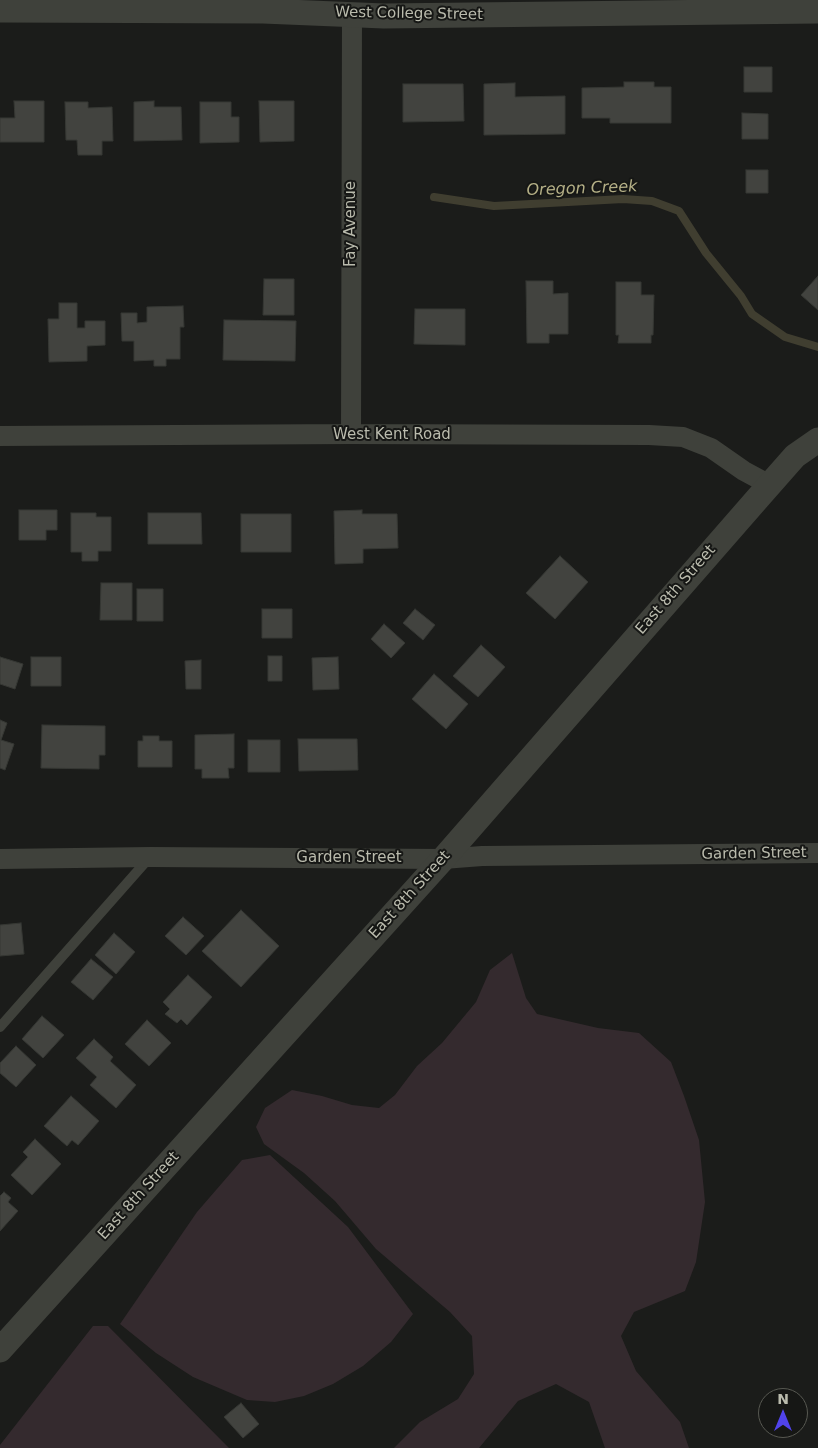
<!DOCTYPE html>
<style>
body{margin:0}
#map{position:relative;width:818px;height:1448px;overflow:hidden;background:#1b1c1a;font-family:"DejaVu Sans",sans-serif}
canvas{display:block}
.north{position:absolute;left:758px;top:1388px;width:50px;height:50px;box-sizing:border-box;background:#161715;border:1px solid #585952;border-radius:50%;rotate:0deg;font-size:14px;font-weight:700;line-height:20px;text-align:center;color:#babbad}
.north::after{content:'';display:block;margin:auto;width:18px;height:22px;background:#5043eb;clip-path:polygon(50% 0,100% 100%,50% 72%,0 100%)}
</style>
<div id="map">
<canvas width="818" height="1448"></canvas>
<div class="north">N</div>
</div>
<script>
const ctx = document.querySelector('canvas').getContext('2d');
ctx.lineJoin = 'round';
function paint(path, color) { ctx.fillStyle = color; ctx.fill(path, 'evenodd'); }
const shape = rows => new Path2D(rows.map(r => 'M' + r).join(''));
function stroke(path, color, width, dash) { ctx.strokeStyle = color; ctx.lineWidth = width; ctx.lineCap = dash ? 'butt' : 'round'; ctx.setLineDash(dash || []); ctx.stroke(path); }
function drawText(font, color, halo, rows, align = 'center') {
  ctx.font = font + ' "DejaVu Sans",sans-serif'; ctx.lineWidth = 4; ctx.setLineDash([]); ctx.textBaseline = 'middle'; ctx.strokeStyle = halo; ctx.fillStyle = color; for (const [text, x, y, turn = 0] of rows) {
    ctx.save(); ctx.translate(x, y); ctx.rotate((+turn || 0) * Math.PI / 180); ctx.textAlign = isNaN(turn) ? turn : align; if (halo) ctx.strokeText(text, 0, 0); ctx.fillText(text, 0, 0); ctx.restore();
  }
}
paint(shape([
 [512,953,526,998,537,1014,598,1028,639,1033,671,1062,684,1096,699,1140,705,1202,696,1262,685,1291,634,1312,621,1336,636,1371,680,1422,689,1448,605,1448,589,1402,556,1384,518,1401,479,1448,394,1448,420,1422,458,1399,474,1374,472,1336,450,1312,376,1249,335,1201,304,1173,264,1144,256,1127,265,1108,292,1090,322,1096,352,1105,379,1108,395,1095,417,1066,442,1043,476,1002,490,970],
 [270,1155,348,1227,413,1314,391,1342,363,1366,333,1384,304,1396,275,1402,247,1400,193,1377,156,1353,120,1324,197,1212,242,1160],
 [93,1326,108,1326,229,1448,0,1448,0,1445]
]), '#342a2e');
stroke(shape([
 [434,197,494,206,623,199,652,201,679,211,706,253,741,296,752,314,785,337,818,347]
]), '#403e30', 8);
const building = shape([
 [744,67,772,67,772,92,744,92,744,67],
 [624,82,654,82,654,87,671,87,671,123,610,123,610,118,582,118,582,88,624,87,624,82],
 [515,83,515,97,565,96,565,134,484,135,484,84,515,83],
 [403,84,463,84,464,121,403,122,403,84],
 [14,101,44,101,44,142,0,142,0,118,15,118,14,101],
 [154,101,154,107,181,107,182,140,134,141,134,102,154,101],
 [259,101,294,101,294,141,260,142,259,101],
 [65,102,88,102,88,108,112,107,113,141,102,141,102,155,78,155,77,140,66,140,65,102],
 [200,102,231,102,231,117,239,117,239,142,200,143,200,102],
 [742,113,768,114,768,139,742,139,742,113],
 [746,170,768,170,768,193,746,193,746,170],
 [818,276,818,310,801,295,818,276],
 [264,279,294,279,294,315,263,315,264,279],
 [526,281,553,281,553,294,568,293,568,334,549,334,549,343,527,343,526,281],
 [616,282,641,282,641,295,654,295,653,335,651,335,651,343,618,343,619,335,616,335,616,282],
 [59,303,77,303,77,328,85,328,85,321,105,321,105,345,87,346,87,361,49,362,48,319,59,319,59,303],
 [183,306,184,327,180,327,180,359,166,359,166,366,154,366,154,360,134,361,134,341,122,341,121,313,137,313,137,323,147,322,147,307,183,306],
 [415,309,465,309,465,345,414,344,415,309],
 [224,320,296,321,295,361,223,360,224,320],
 [19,510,57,510,57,530,46,530,46,540,19,540,19,510],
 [362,510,362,514,397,514,398,548,363,549,363,563,335,564,334,511,362,510],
 [71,513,96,513,96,517,111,517,111,551,98,551,98,561,82,561,82,552,71,552,71,513],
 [148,513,201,513,202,544,148,544,148,513],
 [241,514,291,514,291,552,241,552,241,514],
 [560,556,588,582,555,619,526,593,560,556],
 [101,583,132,583,132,620,100,620,101,583],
 [137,589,163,589,163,621,137,621,137,589],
 [262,609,292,609,292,638,262,638,262,609],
 [415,609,435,625,423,640,403,623,415,609],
 [384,624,405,643,391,658,371,639,384,624],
 [481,645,505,667,478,697,453,676,481,645],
 [268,656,282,656,282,681,268,681,268,656],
 [0,657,23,664,15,689,0,684,0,657],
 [31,657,61,657,61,686,31,686,31,657],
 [338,657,339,689,313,690,312,658,338,657],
 [201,660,201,689,186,689,185,661,201,660],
 [434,674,468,704,446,729,412,699,434,674],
 [0,720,7,723,1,740,14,744,5,770,0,768,0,720],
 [42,725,105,726,105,755,99,755,99,769,41,768,42,725],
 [234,734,234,768,228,768,229,778,202,778,202,769,195,769,195,735,234,734],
 [143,736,159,736,159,741,172,741,172,767,138,767,138,741,143,741,143,736],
 [298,739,357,739,358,770,299,771,298,739],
 [248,740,280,740,280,772,248,772,248,740],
 [241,910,279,946,241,987,202,951,241,910],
 [183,917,204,936,186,955,165,936,183,917],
 [21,923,24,954,0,956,0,925,21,923],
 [114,933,135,952,116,974,95,955,114,933],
 [91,959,113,977,93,1000,71,982,91,959],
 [188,975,212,997,187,1025,181,1019,177,1023,165,1014,170,1009,163,1002,188,975],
 [42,1016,64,1035,43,1058,22,1039,42,1016],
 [147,1020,171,1043,149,1066,125,1044,147,1020],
 [94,1039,113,1057,110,1061,136,1085,116,1108,90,1085,97,1077,76,1058,94,1039],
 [16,1046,36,1065,16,1087,0,1073,0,1063,16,1046],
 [71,1096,99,1121,78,1145,72,1140,67,1146,44,1126,71,1096],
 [35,1139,61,1164,32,1195,11,1175,28,1157,23,1152,35,1139],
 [4,1192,11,1198,8,1202,18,1211,0,1231,0,1196,4,1192],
 [241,1403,259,1424,243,1438,224,1417,241,1403]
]);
paint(building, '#42433f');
stroke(building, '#363834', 1);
stroke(shape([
 [0,1027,150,857]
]), '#3f413b', 10);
stroke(shape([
 [351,434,352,14],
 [0,436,351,434,649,435,683,437,711,448,744,471,770,485],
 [0,859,151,857,443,859,482,856,818,853]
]), '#3f413b', 20);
stroke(shape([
 [0,10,263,11,384,16,818,11],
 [0,1350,443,859,758,498,795,456,818,440]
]), '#3f413b', 25);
drawText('15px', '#babbad', '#161715', [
 ["West College Street",409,14,1],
 ["Fay Avenue",351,224,-90],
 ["West Kent Road",392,435],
 ["East 8th Street",676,590,-49],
 ["Garden Street",754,854,-1],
 ["Garden Street",349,858],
 ["East 8th Street",410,895,-48],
 ["East 8th Street",139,1196,-48]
]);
drawText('italic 16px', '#b4af86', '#161715', [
 ["Oregon Creek",582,189,-2]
]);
</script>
